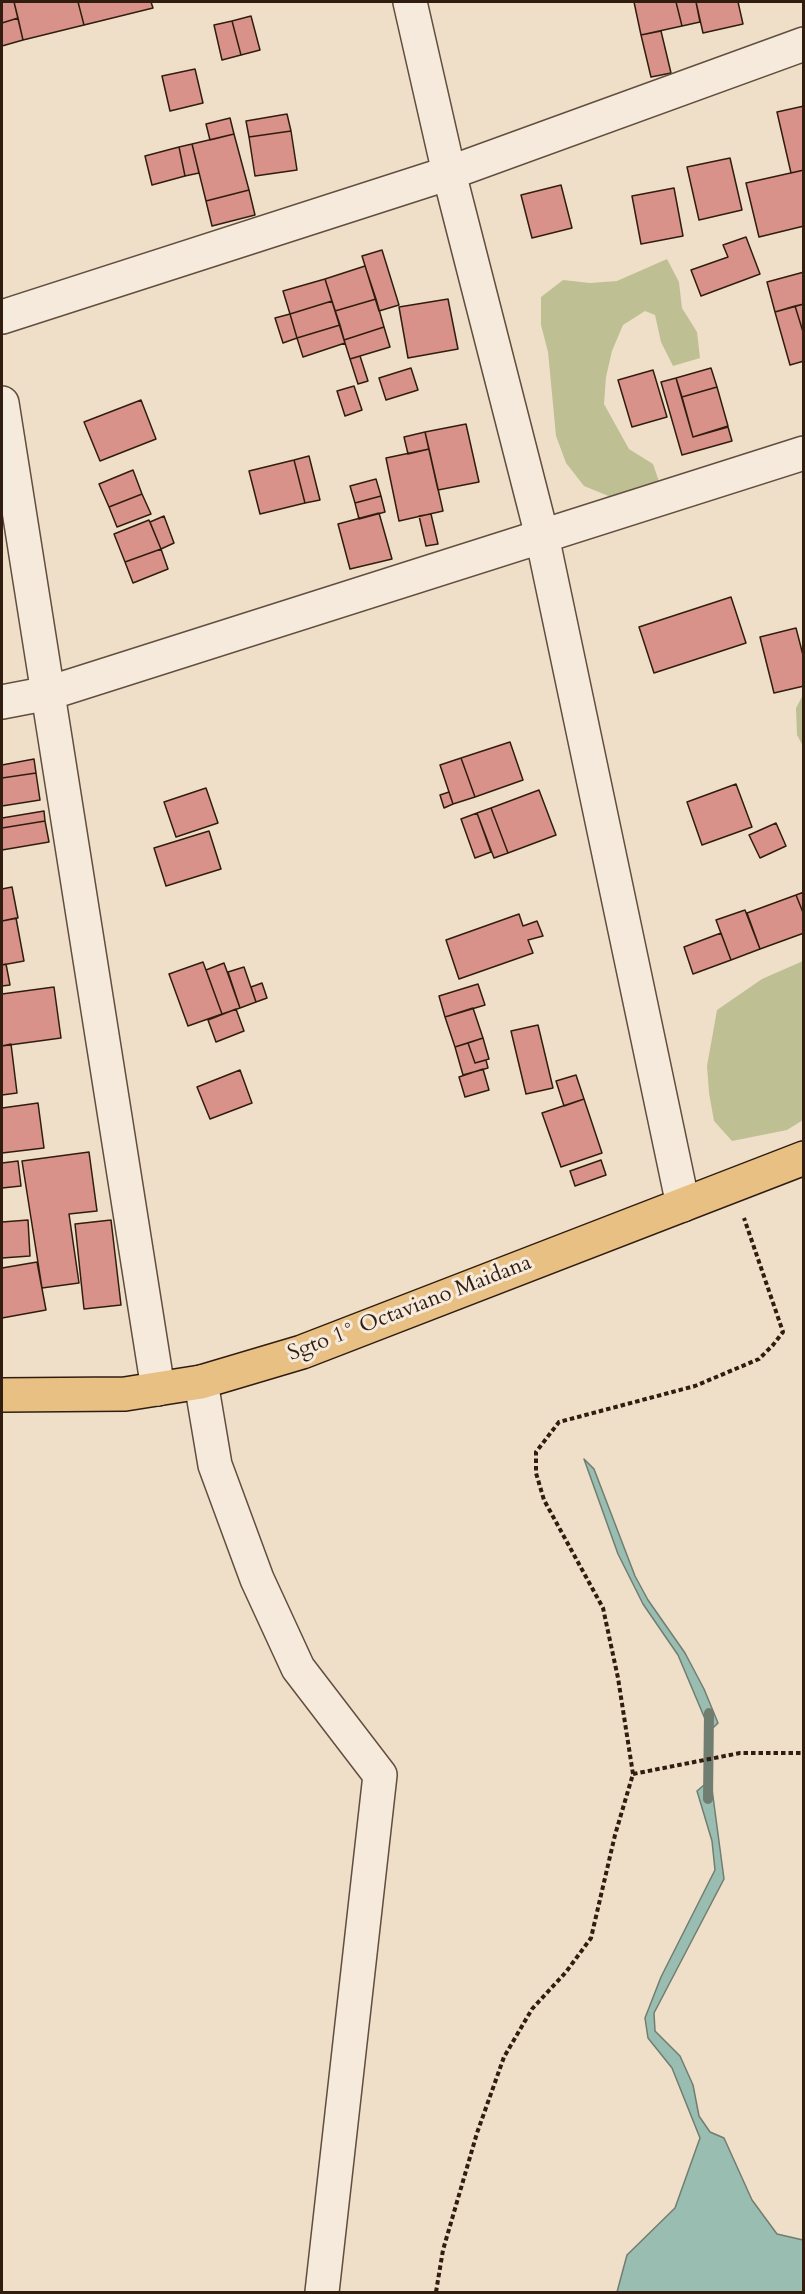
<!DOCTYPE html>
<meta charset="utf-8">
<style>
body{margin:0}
#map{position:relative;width:805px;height:2294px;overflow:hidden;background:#efdfc8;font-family:Cardo,serif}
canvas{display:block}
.frame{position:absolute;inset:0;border:3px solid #301d10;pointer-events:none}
</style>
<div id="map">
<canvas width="805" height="2294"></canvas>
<div class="frame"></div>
</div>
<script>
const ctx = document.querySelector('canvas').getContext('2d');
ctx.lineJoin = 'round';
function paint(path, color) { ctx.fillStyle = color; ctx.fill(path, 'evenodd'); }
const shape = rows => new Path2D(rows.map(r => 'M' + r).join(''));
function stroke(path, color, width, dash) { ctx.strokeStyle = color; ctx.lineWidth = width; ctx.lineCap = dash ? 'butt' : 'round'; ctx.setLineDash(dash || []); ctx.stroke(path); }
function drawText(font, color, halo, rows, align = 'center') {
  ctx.font = font + ' Cardo,serif'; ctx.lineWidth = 6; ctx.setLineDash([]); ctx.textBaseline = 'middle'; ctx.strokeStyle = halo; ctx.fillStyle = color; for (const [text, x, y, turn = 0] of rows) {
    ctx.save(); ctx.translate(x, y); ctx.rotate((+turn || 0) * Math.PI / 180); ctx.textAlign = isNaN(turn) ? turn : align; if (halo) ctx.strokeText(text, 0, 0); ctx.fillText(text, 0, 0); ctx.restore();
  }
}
paint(shape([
 [667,259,679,282,682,308,697,332,700,358,673,366,661,342,655,315,645,311,623,325,612,351,606,377,604,404,629,449,653,464,662,490,638,502,611,497,584,486,566,463,556,436,548,352,541,325,541,297,563,280,590,283,617,281],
 [803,695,804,695,803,746,797,735,796,708],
 [803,961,803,1120,787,1130,732,1141,714,1121,709,1093,707,1066,717,1010,762,979]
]), '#bec093');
const water = shape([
 [584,1459,594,1469,635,1576,648,1600,685,1653,704,1689,718,1723,714,1727,708,1726,678,1655,643,1604,618,1554,584,1459],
 [704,1785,712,1789,724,1879,654,2013,655,2031,680,2056,693,2085,699,2116,710,2132,724,2138,752,2200,777,2234,803,2240,803,2292,617,2292,627,2255,675,2208,700,2138,672,2068,648,2038,645,2018,661,1977,715,1870,712,1841,697,1791,704,1785]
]);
paint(water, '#9abdb1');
stroke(water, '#707d71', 1.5);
stroke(shape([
 [708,1799,709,1713]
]), '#707d71', 10);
const building = shape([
 [2,2,14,2,18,18,2,23,2,2],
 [14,2,78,2,84,25,23,40,14,2],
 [78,2,151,2,153,8,84,25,78,2],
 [634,2,676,2,682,26,641,35,634,2],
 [676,2,696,2,700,22,682,26,676,2],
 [696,2,738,2,743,24,703,33,696,2],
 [251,16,260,50,241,55,232,21,251,16],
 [18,18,23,40,2,46,2,23,18,18],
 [232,21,241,55,222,60,214,25,232,21],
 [661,31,671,73,651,77,641,35,661,31],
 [195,69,203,103,170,111,162,76,195,69],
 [804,106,804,170,791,173,777,112,804,106],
 [287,114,291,131,249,137,246,121,287,114],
 [230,118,234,134,210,140,206,124,230,118],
 [291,131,297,170,255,176,249,137,291,131],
 [234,134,249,190,206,201,192,144,234,134],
 [192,144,199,173,185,176,179,147,192,144],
 [179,147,185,176,152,185,145,156,179,147],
 [730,158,742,210,699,220,687,167,730,158],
 [804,170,804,226,759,237,746,183,804,170],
 [561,185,572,228,532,238,521,195,561,185],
 [674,188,683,236,641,244,632,196,674,188],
 [249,190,255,215,212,226,206,201,249,190],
 [746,237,760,274,701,296,691,270,728,257,723,245,746,237],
 [382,250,399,305,379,311,362,256,382,250],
 [365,266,376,299,335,311,325,279,365,266],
 [804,272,804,304,775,312,767,282,804,272],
 [325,279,332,301,290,314,283,291,325,279],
 [376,299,384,327,344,340,335,311,376,299],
 [448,299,458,349,408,358,399,307,448,299],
 [332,301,340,325,297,338,290,314,332,301],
 [804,304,804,335,795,306,804,304],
 [795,306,804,335,804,361,790,365,775,312,795,306],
 [290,314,297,338,283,343,275,318,290,314],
 [340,325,345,343,303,357,297,338,340,325],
 [384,327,390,347,350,359,344,340,384,327],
 [360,356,368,381,358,384,350,359,360,356],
 [411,368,418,390,386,400,379,378,411,368],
 [711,368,717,387,682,397,676,378,711,368],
 [653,370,667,417,632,427,618,380,653,370],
 [676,378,693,437,728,427,732,441,682,455,661,382,676,378],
 [354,386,362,410,345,416,337,391,354,386],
 [717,387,728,426,693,437,682,397,717,387],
 [141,400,156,439,100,461,84,422,141,400],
 [466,424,479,482,438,490,425,432,466,424],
 [425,432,429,449,408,454,404,437,425,432],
 [429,449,443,511,399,521,386,458,429,449],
 [309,456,320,500,305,503,294,460,309,456],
 [294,460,305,503,260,514,249,471,294,460],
 [133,470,142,494,109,507,99,484,133,470],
 [376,479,381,496,355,503,350,486,376,479],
 [142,494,151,514,117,527,109,507,142,494],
 [381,496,385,512,359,519,355,503,381,496],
 [379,513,392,559,350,569,338,524,379,513],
 [431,514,438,544,426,546,419,516,431,514],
 [164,516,174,543,161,549,150,522,164,516],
 [149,520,161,549,125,562,114,534,149,520],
 [161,549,168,569,133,583,125,562,161,549],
 [731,597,746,643,654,673,639,627,731,597],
 [796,628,804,659,804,686,774,693,760,637,796,628],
 [510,742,523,780,475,797,461,758,510,742],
 [461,758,475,797,453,804,440,765,461,758],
 [34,759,36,773,2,778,2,765,34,759],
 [36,773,40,800,2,806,2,778,36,773],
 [736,784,752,827,702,845,687,802,736,784],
 [206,788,218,823,176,837,164,802,206,788],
 [539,790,556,835,508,853,491,808,539,790],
 [449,792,453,804,444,808,440,795,449,792],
 [491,808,508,853,494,858,477,813,491,808],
 [44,811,45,821,2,828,2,818,44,811],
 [477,813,491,852,475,858,461,819,477,813],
 [45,821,49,842,2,850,2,828,45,821],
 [776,823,786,846,760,858,749,835,776,823],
 [209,831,221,869,166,886,154,848,209,831],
 [12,887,18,918,2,921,2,889,12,887],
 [804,892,804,915,796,895,804,892],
 [796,895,804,915,804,933,760,949,747,913,796,895],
 [745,910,760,949,731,960,716,920,745,910],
 [519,914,523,926,537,921,543,936,528,940,533,953,459,979,446,940,519,914],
 [16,918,24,961,2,965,2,921,16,918],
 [721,933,731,960,693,974,684,947,721,933],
 [203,962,222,1014,188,1026,169,974,203,962],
 [224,963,240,1008,222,1014,206,970,224,963],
 [6,964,10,985,2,986,2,965,6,964],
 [244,967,256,1002,240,1008,228,972,244,967],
 [262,983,267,998,256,1002,251,987,262,983],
 [478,984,485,1005,445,1017,439,996,478,984],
 [54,987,61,1038,2,1046,2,994,54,987],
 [473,1008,483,1038,455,1047,445,1017,473,1008],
 [236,1009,244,1031,216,1042,208,1020,236,1009],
 [538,1025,553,1088,526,1094,511,1031,538,1025],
 [483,1038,489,1059,475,1063,468,1043,483,1038],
 [468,1043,475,1063,486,1060,488,1068,463,1075,455,1047,468,1043],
 [11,1044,17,1093,2,1095,2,1046,11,1044],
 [483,1069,489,1090,465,1097,459,1077,483,1069],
 [240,1070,252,1103,210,1119,197,1087,240,1070],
 [576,1075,584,1099,564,1106,556,1081,576,1075],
 [584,1099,602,1153,561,1167,542,1113,584,1099],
 [38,1103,44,1148,2,1153,2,1108,38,1103],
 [89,1152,97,1211,69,1214,79,1283,42,1288,22,1161,89,1152],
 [601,1160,606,1175,575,1186,570,1171,601,1160],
 [18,1161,21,1186,2,1188,2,1163,18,1161],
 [28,1220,30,1256,2,1258,2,1222,28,1220],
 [111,1220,121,1305,84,1309,75,1224,111,1220],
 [37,1262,46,1310,2,1318,2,1268,37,1262]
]);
paint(building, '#d99289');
stroke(building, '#301d10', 1.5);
const minor = shape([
 [410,2,449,173,542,536,683,1205],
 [2,317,449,173,804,44],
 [2,403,158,1389],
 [2,702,49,693,804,453],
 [201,1382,215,1465,257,1579,298,1668,380,1775,322,2292]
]);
const major = shape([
 [2,1395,125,1394,201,1382,302,1352,804,1158]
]);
stroke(minor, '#604e3e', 36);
stroke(major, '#301d10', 36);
stroke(shape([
 [633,1774,618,1678,603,1608,544,1500,536,1473,536,1452,559,1422,695,1386,759,1359,773,1345,783,1332,744,1218],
 [436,2292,443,2250,477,2133,504,2057,532,2009,566,1972,591,1938,615,1835,633,1774,740,1753,804,1753]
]), '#301d10', 4, [4.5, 3]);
stroke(minor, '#f5eadb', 33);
stroke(major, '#e8c084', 33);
drawText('22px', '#301d10', '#f5eadb', [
 ["Sgto 1° Octaviano Maidana",410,1309,-21]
]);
</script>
